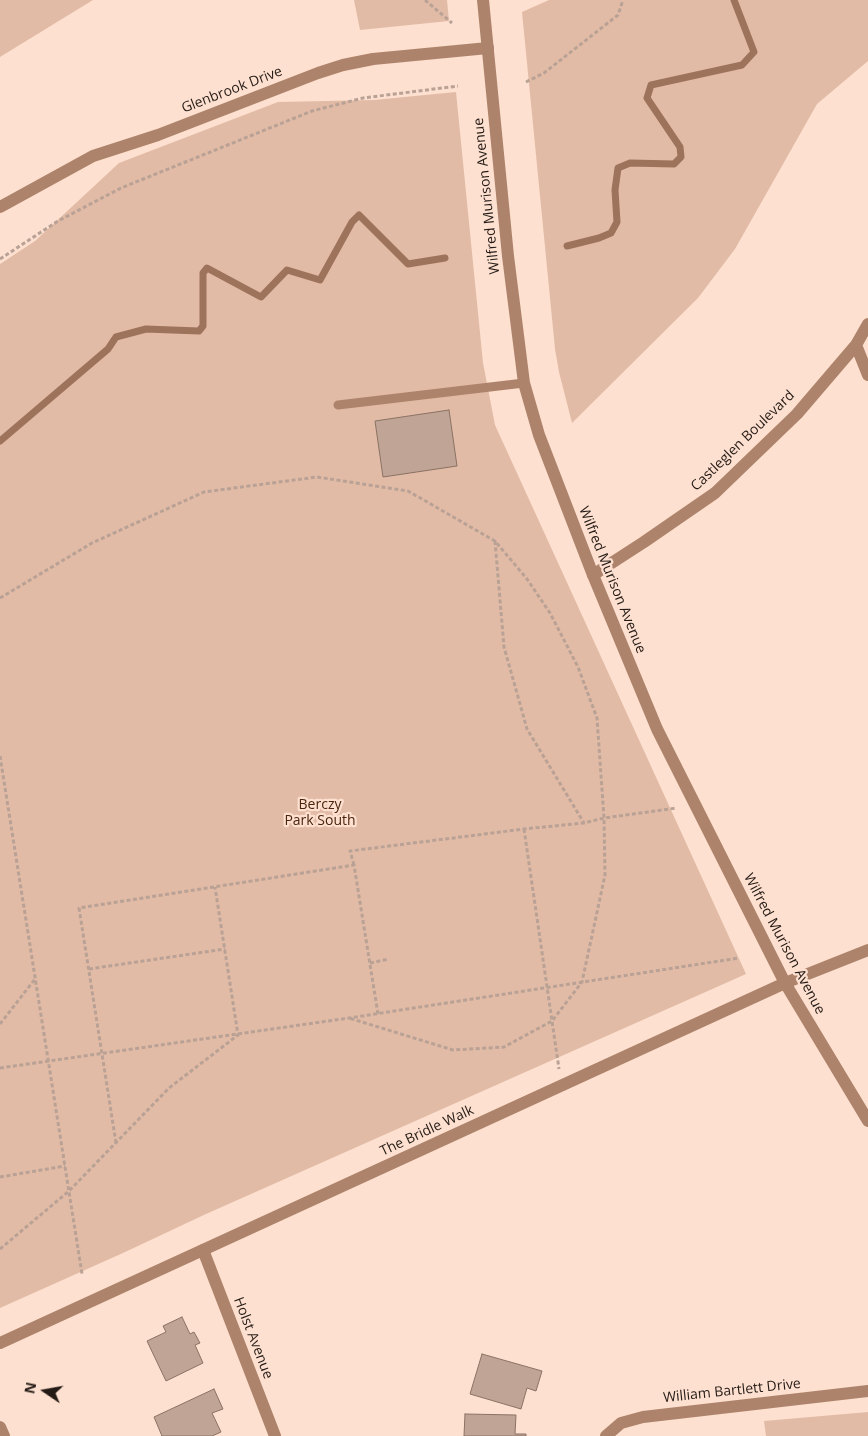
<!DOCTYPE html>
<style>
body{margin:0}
#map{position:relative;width:868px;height:1436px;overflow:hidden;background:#fde0d0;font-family:"Open Sans",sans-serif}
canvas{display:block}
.north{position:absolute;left:20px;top:1366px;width:50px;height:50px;-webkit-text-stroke:4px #fde0d0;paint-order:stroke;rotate:282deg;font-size:14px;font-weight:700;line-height:20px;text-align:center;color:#241a15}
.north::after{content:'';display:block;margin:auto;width:18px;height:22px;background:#241a15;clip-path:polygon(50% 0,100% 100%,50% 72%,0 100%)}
</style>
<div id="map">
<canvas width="868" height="1436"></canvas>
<div class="north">N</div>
</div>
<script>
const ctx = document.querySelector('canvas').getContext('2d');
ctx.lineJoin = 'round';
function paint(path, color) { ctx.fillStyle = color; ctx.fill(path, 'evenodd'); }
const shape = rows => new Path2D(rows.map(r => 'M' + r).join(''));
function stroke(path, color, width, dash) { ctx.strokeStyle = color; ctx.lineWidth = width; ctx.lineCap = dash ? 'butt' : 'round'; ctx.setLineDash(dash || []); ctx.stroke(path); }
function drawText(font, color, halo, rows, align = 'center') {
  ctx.font = font + ' "Open Sans",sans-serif'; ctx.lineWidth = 4.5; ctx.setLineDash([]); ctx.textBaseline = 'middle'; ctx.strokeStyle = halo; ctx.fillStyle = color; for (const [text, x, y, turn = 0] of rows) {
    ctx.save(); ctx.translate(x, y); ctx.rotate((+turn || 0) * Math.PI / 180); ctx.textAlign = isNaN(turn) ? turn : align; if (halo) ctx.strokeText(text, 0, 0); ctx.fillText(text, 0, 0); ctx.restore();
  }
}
paint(shape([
 [0,0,93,0,0,57],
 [354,0,447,0,449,21,360,30],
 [549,0,868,0,868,61,817,104,735,249,698,298,572,423,559,372,555,349,522,12],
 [456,92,483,363,495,425,746,974,206,1214,123,1253,0,1308,0,264,35,241,119,163,278,102,374,100],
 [868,1412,868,1436,766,1436,764,1421]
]), '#e2bba6');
stroke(shape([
 [567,246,599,238,611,233,617,222,615,190,618,168,630,163,674,164,681,157,680,147,647,98,651,85,742,65,754,52,734,0],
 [0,441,108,349,116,337,146,329,199,331,203,326,203,273,207,268,261,297,287,270,320,280,352,222,359,215,408,264,445,258]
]), '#9e735c', 7);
const building = shape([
 [449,410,457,466,383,477,375,421,449,410],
 [182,1317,190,1334,194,1332,200,1343,195,1345,203,1363,166,1381,147,1341,166,1332,163,1326,182,1317],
 [482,1354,542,1371,536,1391,527,1388,521,1409,470,1394,482,1354],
 [214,1389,223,1409,212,1413,221,1432,212,1436,162,1436,154,1417,214,1389],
 [465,1414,516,1415,515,1434,526,1434,526,1436,464,1436,465,1414]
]);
paint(building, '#c0a596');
stroke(building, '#8b7264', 1);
stroke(shape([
 [425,0,452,23],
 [526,82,544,73,618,15,623,0],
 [0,259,58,221,121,188,312,111,363,98,458,86],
 [495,541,504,647,527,729,584,823],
 [0,598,92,543,204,492,317,477,408,491,495,541,527,579,550,613,578,667,597,718,604,818,605,875,582,982,552,1021,504,1047,453,1050,349,1018],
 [0,756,82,1274],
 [524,829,559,1069],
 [354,865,350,851,524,829,584,823,604,818,677,808],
 [370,963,389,959],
 [89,969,225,949],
 [0,1024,35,979],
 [0,1068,349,1018,739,958],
 [116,1143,79,908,354,865,378,1014],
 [0,1177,65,1166],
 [0,1249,69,1191,169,1088,238,1035,215,887]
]), '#b9a295', 3, [4, 2.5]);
stroke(shape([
 [338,405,524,383]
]), '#ae836b', 9);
stroke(shape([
 [0,207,93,156,158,135,318,73,343,65,373,59,488,48],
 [856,345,868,375],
 [593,575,644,542,715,493,797,414,856,345,868,324],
 [203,1250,275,1436],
 [0,1427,4,1436],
 [606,1436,621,1423,643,1417,868,1391]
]), '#ae836b', 12);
stroke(shape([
 [483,0,508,256,524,383,539,435,593,575,657,729,785,983,868,1121],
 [0,1343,785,983,868,950]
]), '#ae836b', 12);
drawText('14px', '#241a15', '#fde0d0', [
 ["Glenbrook Drive",232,90,-21],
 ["Wilfred Murison Avenue",487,196,-96],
 ["Castleglen Boulevard",743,441,-44],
 ["Wilfred Murison Avenue",612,580,68],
 ["Wilfred Murison Avenue",784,944,62],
 ["The Bridle Walk",427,1131,-25],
 ["Holst Avenue",253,1338,69],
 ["William Bartlett Drive",732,1391,-6]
]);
drawText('14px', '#4b250e', '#fde0d0', [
 ["Berczy",320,805],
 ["Park South",320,821]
]);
</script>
